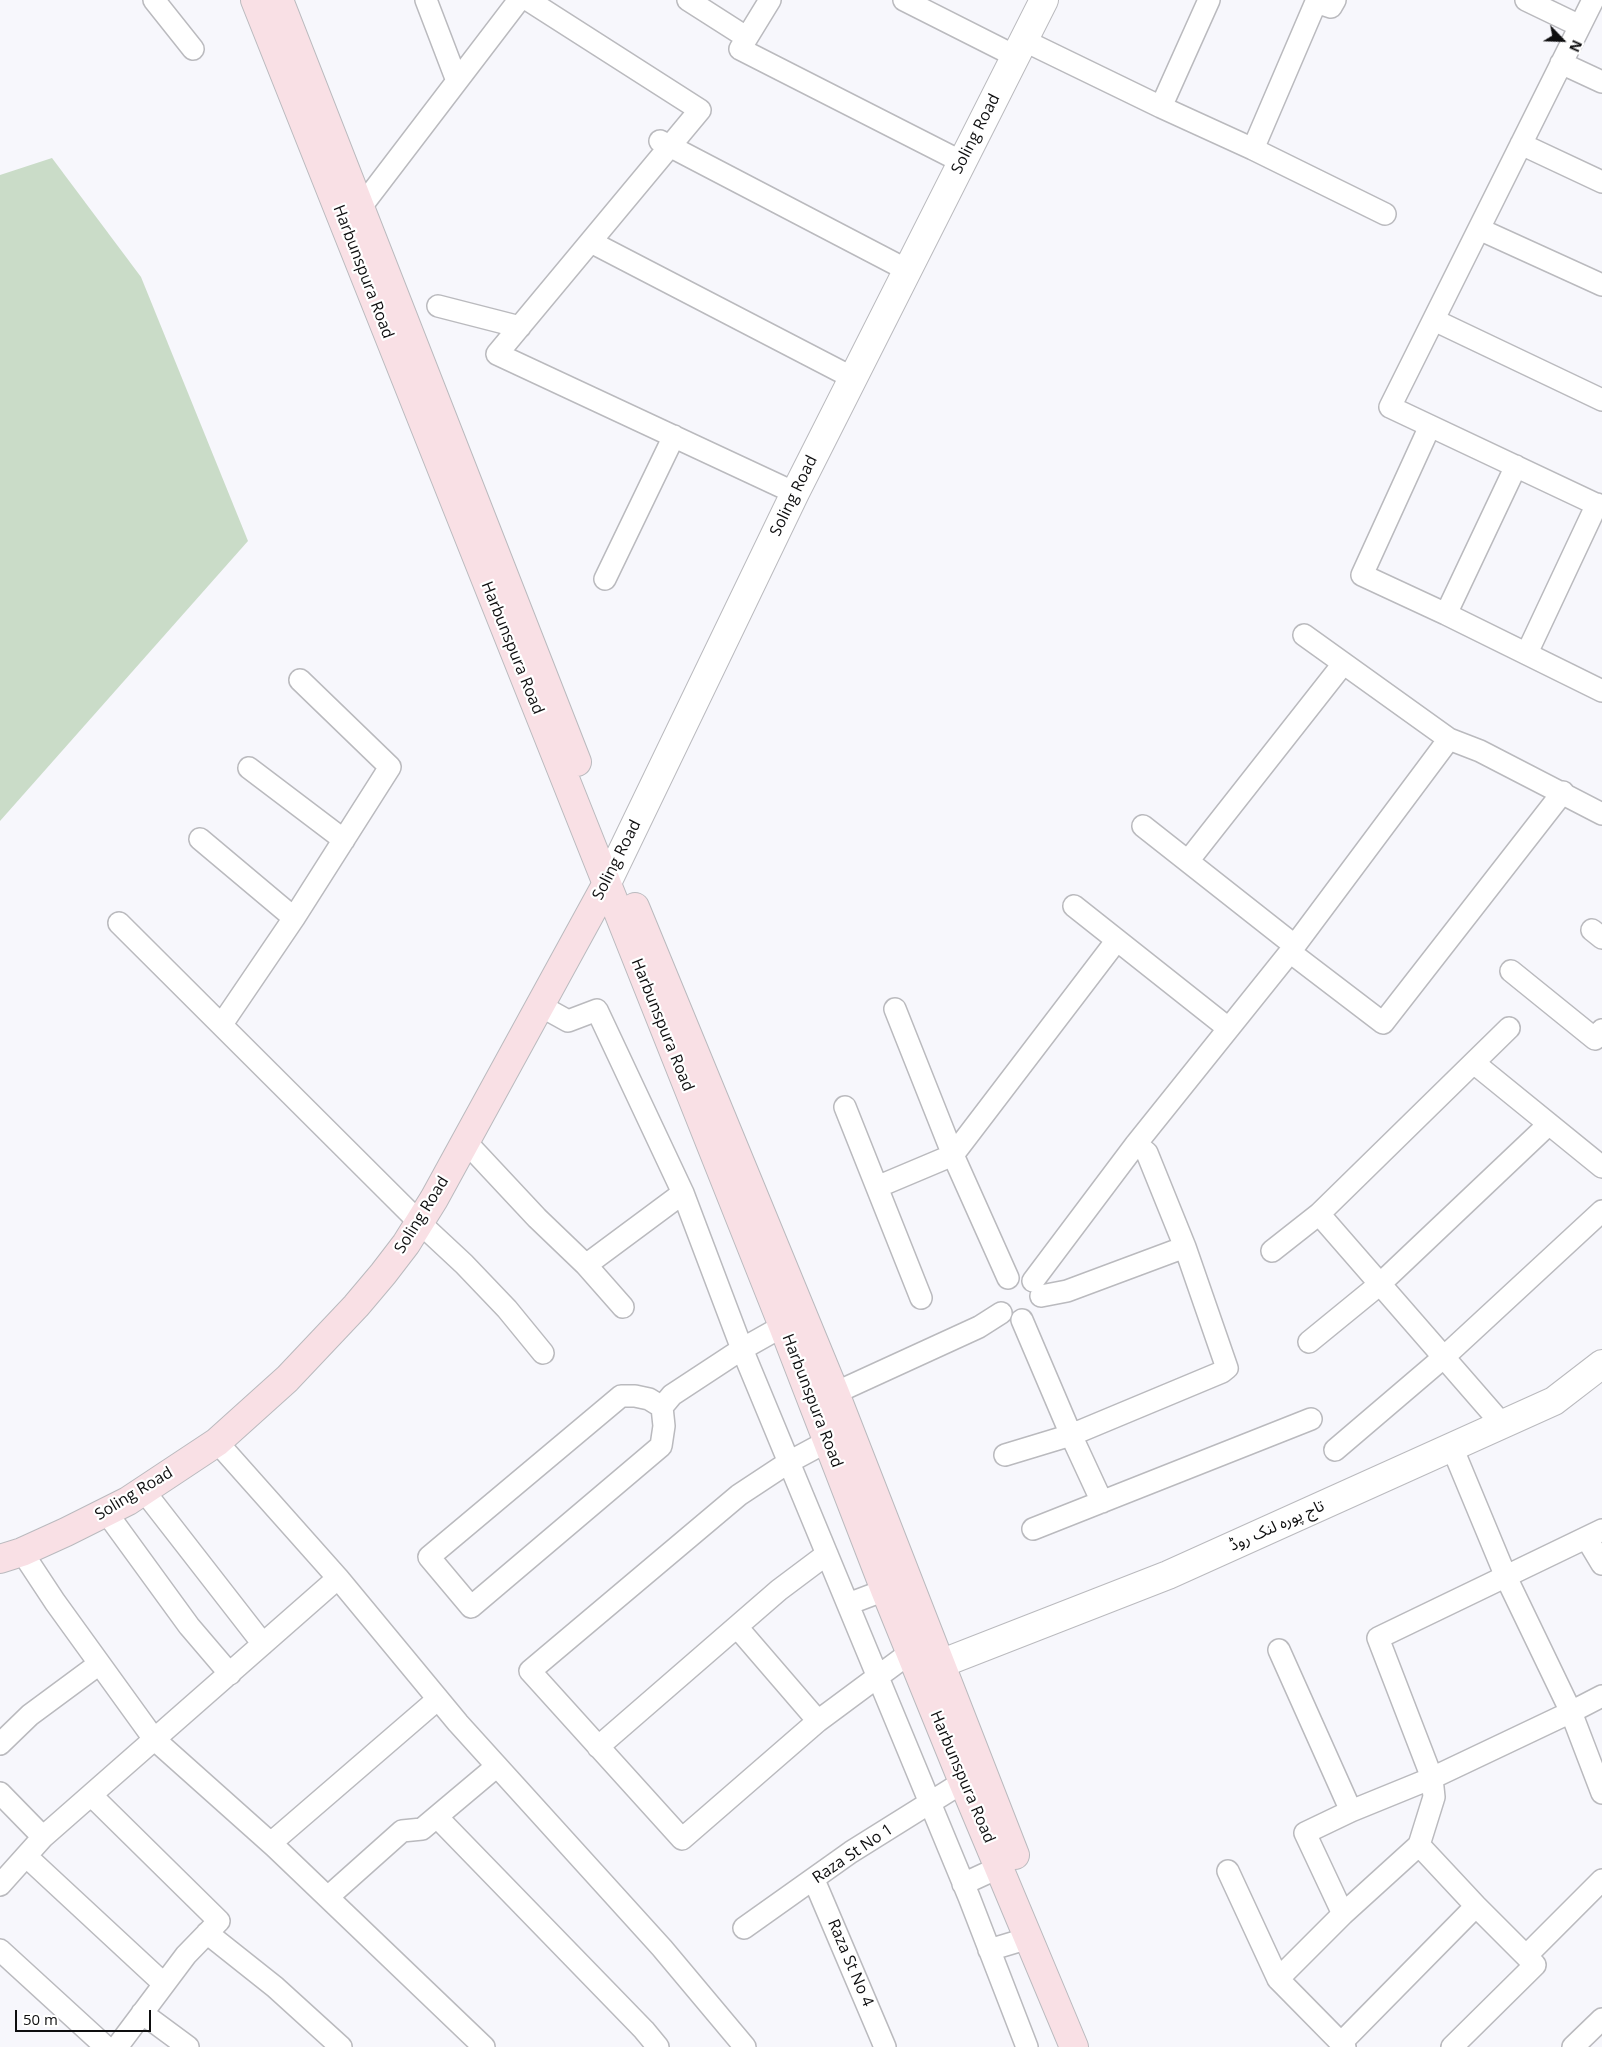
<!DOCTYPE html>
<meta charset="utf-8">
<style>
body{margin:0}
#map{position:relative;width:1602px;height:2047px;overflow:hidden;background:#f7f7fc;font-family:"Open Sans",sans-serif}
canvas{display:block}
.north{position:absolute;left:1537px;top:15px;width:50px;height:50px;-webkit-text-stroke:4px #fff;paint-order:stroke;rotate:114deg;font-size:14px;font-weight:700;line-height:20px;text-align:center;color:#0e0e0f}
.north::after{content:'';display:block;margin:auto;width:18px;height:22px;background:#0e0e0f;clip-path:polygon(50% 0,100% 100%,50% 72%,0 100%)}
.scale{position:absolute;left:15px;top:2010px;width:136px;height:22px;box-sizing:border-box;border:2px solid #0e0e0f;border-top:0;padding-left:6px;font-size:15px;line-height:18px;white-space:nowrap;color:#0e0e0f;-webkit-text-stroke:4px #fff;paint-order:stroke}
</style>
<div id="map">
<canvas width="1602" height="2047"></canvas>
<div class="north">N</div>
<div class="scale">50 m</div>
</div>
<script>
const ctx = document.querySelector('canvas').getContext('2d');
ctx.lineJoin = 'round';
function paint(path, color) { ctx.fillStyle = color; ctx.fill(path, 'evenodd'); }
const shape = rows => new Path2D(rows.map(r => 'M' + r).join(''));
function stroke(path, color, width, dash) { ctx.strokeStyle = color; ctx.lineWidth = width; ctx.lineCap = dash ? 'butt' : 'round'; ctx.setLineDash(dash || []); ctx.stroke(path); }
function drawText(font, color, halo, rows, align = 'center') {
  ctx.font = font + ' "Open Sans","Noto Sans Arabic",sans-serif'; ctx.lineWidth = 4.5; ctx.setLineDash([]); ctx.textBaseline = 'middle'; ctx.strokeStyle = halo; ctx.fillStyle = color; for (const [text, x, y, turn = 0] of rows) {
    ctx.save(); ctx.translate(x, y); ctx.rotate((+turn || 0) * Math.PI / 180); ctx.textAlign = isNaN(turn) ? turn : align; if (halo) ctx.strokeText(text, 0, 0); ctx.fillText(text, 0, 0); ctx.restore();
  }
}
paint(shape([
 [52,158,141,277,248,541,0,821,0,175]
]), '#cadcc8');
const minor = shape([
 [154,0,193,49],
 [426,0,457,81],
 [528,0,700,110,497,354,795,493],
 [688,0,746,37],
 [770,0,740,49,962,162],
 [904,0,1015,56],
 [1526,0,1580,26],
 [1593,0,1390,407,1602,507],
 [1023,40,1161,107,1253,149,1316,2,1331,7,1335,0],
 [1561,63,1602,82],
 [1161,107,1209,0],
 [660,141,907,270],
 [1521,144,1602,182],
 [1253,149,1385,214],
 [361,207,519,0],
 [1479,229,1602,285],
 [591,242,853,378],
 [438,306,520,327],
 [1434,320,1602,400],
 [1430,426,1362,575,1446,614,1602,691],
 [605,579,674,436],
 [1446,614,1516,466],
 [1304,635,1449,739,1480,751,1602,814],
 [1527,653,1597,504],
 [249,768,344,840],
 [1143,826,1294,945],
 [200,839,294,918],
 [1188,861,1343,664],
 [1074,906,1228,1028],
 [119,923,420,1223,464,1264,507,1309,543,1353],
 [1592,930,1602,938],
 [1290,952,1383,1023,1563,792],
 [1511,971,1595,1039,1602,1030],
 [539,1005,568,1021,597,1010,683,1193,742,1349,969,1897,1027,2047],
 [895,1009,953,1155,1008,1278],
 [222,1024,294,918,390,767,300,680],
 [1474,1063,1602,1167],
 [845,1107,921,1298],
 [465,1141,537,1218,586,1265,623,1307],
 [877,1187,953,1155,1117,940],
 [1319,1214,1502,1424],
 [1272,1251,1319,1214,1509,1028],
 [586,1265,683,1193],
 [1033,1281,1136,1144,1290,952,1449,739],
 [1041,1296,1067,1291,1185,1247],
 [1022,1320,1071,1435,1102,1502],
 [1309,1342,1380,1284,1549,1124],
 [835,1393,979,1327,1001,1313],
 [662,1407,649,1399,635,1396,621,1396,429,1557,471,1607,661,1446,664,1426,662,1407,672,1395,742,1349,783,1326],
 [828,1441,789,1462,739,1495,530,1671,682,1839,818,1721,911,1652],
 [1335,1450,1444,1357,1602,1211],
 [1005,1455,1071,1435,1222,1372,1227,1368,1185,1247,1147,1153,1136,1144],
 [144,1491,263,1644],
 [106,1512,189,1626,230,1674],
 [1033,1529,1311,1419],
 [1587,1539,1602,1564],
 [22,1552,55,1602,154,1739,275,1847,484,2047],
 [338,1578,458,1723,662,1948,745,2047],
 [848,1604,885,1590],
 [737,1627,818,1721],
 [1279,1650,1351,1811],
 [1602,1696,1571,1712,1602,1793],
 [0,1744,30,1715,99,1664],
 [598,1747,779,1590,827,1554],
 [0,1793,43,1837],
 [91,1795,219,1921,186,1955,117,2047],
 [437,1817,644,2030,658,2047],
 [271,1843,438,1699],
 [1419,1845,1476,1906,1535,1965,1452,2047],
 [26,1856,164,1984],
 [1228,1871,1278,1979],
 [814,1880,885,2047],
 [963,1884,1000,1867],
 [0,1885,43,1837,338,1578,217,1442],
 [328,1897,402,1831,422,1829,497,1766],
 [1343,1914,1305,1833,1351,1811,1432,1778,1571,1712,1506,1577,1452,1447],
 [744,1928,851,1852,963,1782],
 [207,1933,275,1987,341,2047],
 [0,1950,106,2047],
 [989,1950,1029,1938],
 [1526,1956,1602,1880],
 [142,2013,188,2047],
 [1341,2043,1476,1906],
 [1345,2047,1278,1979,1343,1914,1419,1845,1434,1797,1432,1778,1378,1638,1602,1530],
 [1573,2047,1602,2019]
]);
const tertiary = shape([
 [606,885,795,493,1044,0],
 [940,1664,1168,1575,1554,1401,1602,1364]
]);
const secondary = shape([
 [255,0,783,1326,885,1590,963,1782,1074,2047],
 [279,0,577,762],
 [635,907,835,1393,1015,1855],
 [0,1559,22,1552,66,1532,128,1501,217,1442,287,1379,356,1306,383,1274,406,1244,434,1199,606,885]
]);
stroke(minor, '#bababe', 24);
stroke(tertiary, '#bababe', 30);
stroke(secondary, '#bababe', 30);
stroke(minor, '#fff', 21);
stroke(tertiary, '#fff', 28);
stroke(secondary, '#f9e0e5', 28);
drawText('16px', '#0e0e0f', '#fff', [
 ["Soling Road",976,134,-63],
 ["Harbunspura Road",363,272,69],
 ["Soling Road",794,496,-64],
 ["Harbunspura Road",512,648,68],
 ["Soling Road",617,860,-63],
 ["Harbunspura Road",662,1025,68],
 ["Soling Road",422,1215,-58],
 ["Harbunspura Road",812,1401,69],
 ["Soling Road",134,1494,-31],
 ["تاج پورہ لنک روڈ",1277,1526,-24],
 ["Harbunspura Road",962,1777,67],
 ["Raza St No 1",853,1854,-34],
 ["Raza St No 4",850,1963,67]
]);
</script>
